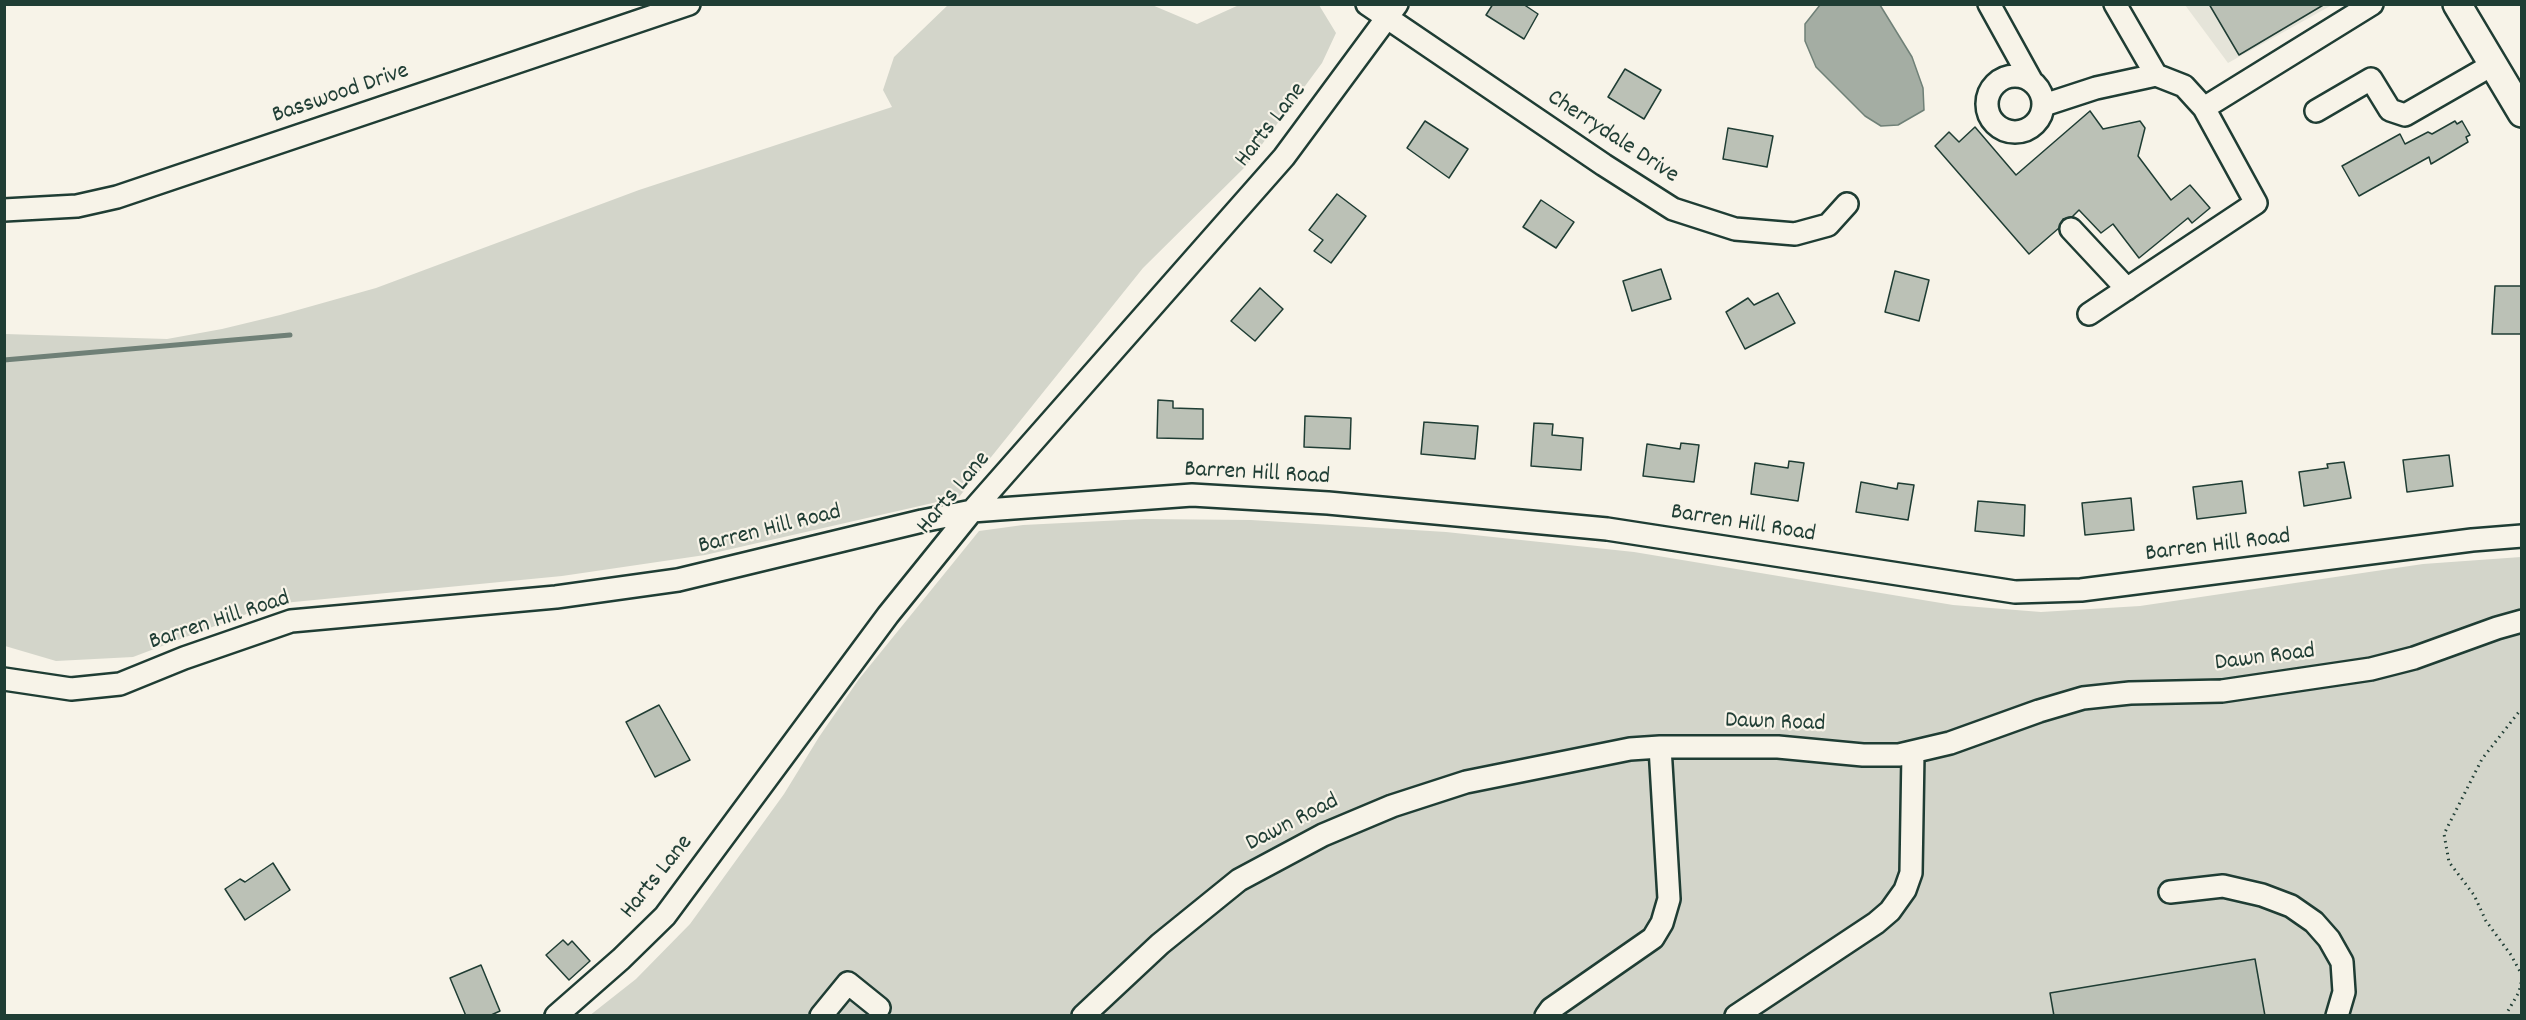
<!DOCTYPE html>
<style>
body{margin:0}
#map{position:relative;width:2526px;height:1020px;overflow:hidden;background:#f7f3e8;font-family:Dekko,sans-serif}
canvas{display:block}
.frame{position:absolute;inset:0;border:6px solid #1f3d34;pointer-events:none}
</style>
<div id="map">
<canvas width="2526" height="1020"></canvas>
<div class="frame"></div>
</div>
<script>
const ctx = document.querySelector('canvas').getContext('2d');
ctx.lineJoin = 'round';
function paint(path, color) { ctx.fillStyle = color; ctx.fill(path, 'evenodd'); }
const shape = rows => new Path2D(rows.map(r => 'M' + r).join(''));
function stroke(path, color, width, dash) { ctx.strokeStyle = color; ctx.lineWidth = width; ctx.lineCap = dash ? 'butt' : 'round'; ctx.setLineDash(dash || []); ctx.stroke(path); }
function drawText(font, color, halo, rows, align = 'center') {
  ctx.font = font + ' Dekko,sans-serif'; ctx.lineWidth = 4.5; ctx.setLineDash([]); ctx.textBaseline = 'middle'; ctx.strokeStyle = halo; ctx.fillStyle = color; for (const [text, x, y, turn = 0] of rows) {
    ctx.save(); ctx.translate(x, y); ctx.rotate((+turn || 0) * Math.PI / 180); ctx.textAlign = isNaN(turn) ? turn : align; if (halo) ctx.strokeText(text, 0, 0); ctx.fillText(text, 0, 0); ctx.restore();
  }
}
paint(shape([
 [2185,5,2332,5,2228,63]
]), '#e5e4d9');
paint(shape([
 [949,4,1152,5,1197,24,1239,5,1319,5,1336,33,1322,63,1246,166,1143,268,959,497,705,555,562,576,273,604,133,657,56,661,5,646,5,334,167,339,222,329,280,315,376,288,639,190,892,107,883,90,894,57],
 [1144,519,1251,520,1446,532,1634,552,1953,605,2041,612,2140,606,2423,564,2521,557,2521,1015,589,1016,636,979,690,924,784,794,819,737,859,679,979,531,1023,525]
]), '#d3d5ca');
const water = shape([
 [1820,5,1880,5,1912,57,1923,88,1924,110,1898,125,1881,126,1865,116,1816,67,1805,41,1805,24,1820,5]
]);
paint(water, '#a4ada3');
stroke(water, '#6f8077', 1.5);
stroke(shape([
 [4,360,290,335]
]), '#6f8077', 5);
const building = shape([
 [1493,4,1523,4,1538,14,1524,39,1486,15,1493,4],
 [2209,4,2325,4,2239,55,2209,4],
 [1625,69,1661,90,1644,119,1608,97,1625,69],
 [2090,111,2103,129,2140,121,2145,128,2138,156,2171,200,2190,185,2210,208,2192,223,2188,218,2139,258,2113,224,2101,233,2079,210,2072,217,2063,219,2059,228,2029,254,1935,146,1949,132,1959,142,1975,127,2016,175,2090,111],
 [1425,121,1468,149,1449,178,1407,148,1425,121],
 [2455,121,2457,124,2462,121,2470,135,2466,137,2468,142,2431,164,2429,157,2359,196,2342,166,2400,134,2405,144,2428,132,2432,134,2455,121],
 [1728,128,1773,136,1767,167,1723,159,1728,128],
 [1337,194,1366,216,1331,263,1314,251,1323,240,1309,230,1337,194],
 [1541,200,1574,222,1556,248,1523,227,1541,200],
 [1661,269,1671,299,1632,311,1623,281,1661,269],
 [1895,271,1929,280,1919,321,1885,312,1895,271],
 [2495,286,2522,286,2522,334,2492,334,2495,286],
 [1260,288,1283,309,1255,341,1231,321,1260,288],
 [1778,293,1795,323,1745,349,1726,312,1748,298,1754,305,1778,293],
 [1158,400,1173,401,1173,408,1203,409,1203,439,1157,438,1158,400],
 [1305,416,1351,418,1350,449,1304,447,1305,416],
 [1424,422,1478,426,1475,459,1421,454,1424,422],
 [1534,423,1553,424,1552,435,1583,438,1581,470,1531,466,1534,423],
 [1681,443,1699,445,1694,482,1643,476,1647,444,1680,449,1681,443],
 [2449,455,2453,486,2407,492,2403,460,2449,455],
 [1789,461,1804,463,1798,501,1751,494,1755,463,1788,468,1789,461],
 [2344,462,2351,498,2304,506,2299,472,2328,468,2327,464,2344,462],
 [2242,481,2246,513,2197,519,2193,487,2242,481],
 [1861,482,1897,489,1898,483,1914,485,1908,520,1856,512,1861,482],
 [2131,498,2134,530,2085,535,2082,503,2131,498],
 [1978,501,2025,505,2024,536,1975,531,1978,501],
 [659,705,690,760,655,777,626,722,659,705],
 [273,863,290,890,245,920,225,889,240,879,245,882,273,863],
 [563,940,568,945,572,941,590,961,569,980,546,955,563,940],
 [2255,959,2265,1016,2054,1016,2050,993,2255,959],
 [481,965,500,1011,489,1016,466,1016,450,978,481,965]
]);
paint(building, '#bbc1b6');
stroke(building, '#1f3d34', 1.5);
const minor = shape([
 [1367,4,1604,165,1673,209,1735,229,1795,234,1828,225,1847,204],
 [1989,4,2031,80],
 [2115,4,2156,75],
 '1987 104a28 28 0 1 1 56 0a28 28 0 1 1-56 0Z',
 [2044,105,2096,88,2156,75,2184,86,2204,108,2372,4],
 [2316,111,2371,79,2390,110,2405,115,2492,65],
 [4,210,77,206,117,197,689,4],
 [2071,229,2127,289],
 [2089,314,2256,203,2204,108],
 [4,679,71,689,120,684,184,658,291,621,556,597,678,580,922,521,972,511,1192,495,1328,503,1607,529,2015,592,2081,590,2472,540,2522,536],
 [2170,892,2223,886,2262,895,2291,906,2314,922,2329,939,2342,962,2344,992,2337,1016],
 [556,1016,621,959,665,916,888,615,972,511,1284,157,1397,4],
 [821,1016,848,983,879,1008],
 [1083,1016,1160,944,1239,880,1323,835,1392,806,1466,782,1630,749,1660,747,1778,747,1863,755,1899,755,1950,743,2039,711,2083,698,2130,693,2222,691,2371,669,2414,658,2497,628,2522,621],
 [1546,1016,1551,1009,1653,938,1662,923,1669,899,1660,747],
 [1736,1016,1876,923,1890,911,1905,890,1911,873,1913,753]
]);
const major = shape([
 [2457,4,2522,113]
]);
stroke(minor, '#1f3d34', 26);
stroke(major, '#1f3d34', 32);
stroke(shape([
 [2522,708,2482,759,2444,834,2449,862,2474,895,2486,921,2511,955,2522,975],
 [2505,1016,2519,992,2522,979]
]), '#1f3d34', 3, [1.5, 4.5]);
stroke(minor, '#f7f3e8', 21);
stroke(major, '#f7f3e8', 27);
drawText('24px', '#1f3d34', '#f7f3e8', [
 ["Basswood Drive",341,95,-19],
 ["Harts Lane",1272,126,-52],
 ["Cherrydale Drive",1612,138,33],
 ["Barren Hill Road",1257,475,3],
 ["Harts Lane",955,494,-50],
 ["Barren Hill Road",1743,525,9],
 ["Barren Hill Road",770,531,-14],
 ["Barren Hill Road",2218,547,-7],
 ["Barren Hill Road",220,622,-18],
 ["Dawn Road",2265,659,-7],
 ["Dawn Road",1775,724,2],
 ["Dawn Road",1293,824,-27],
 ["Harts Lane",658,878,-51]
]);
</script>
